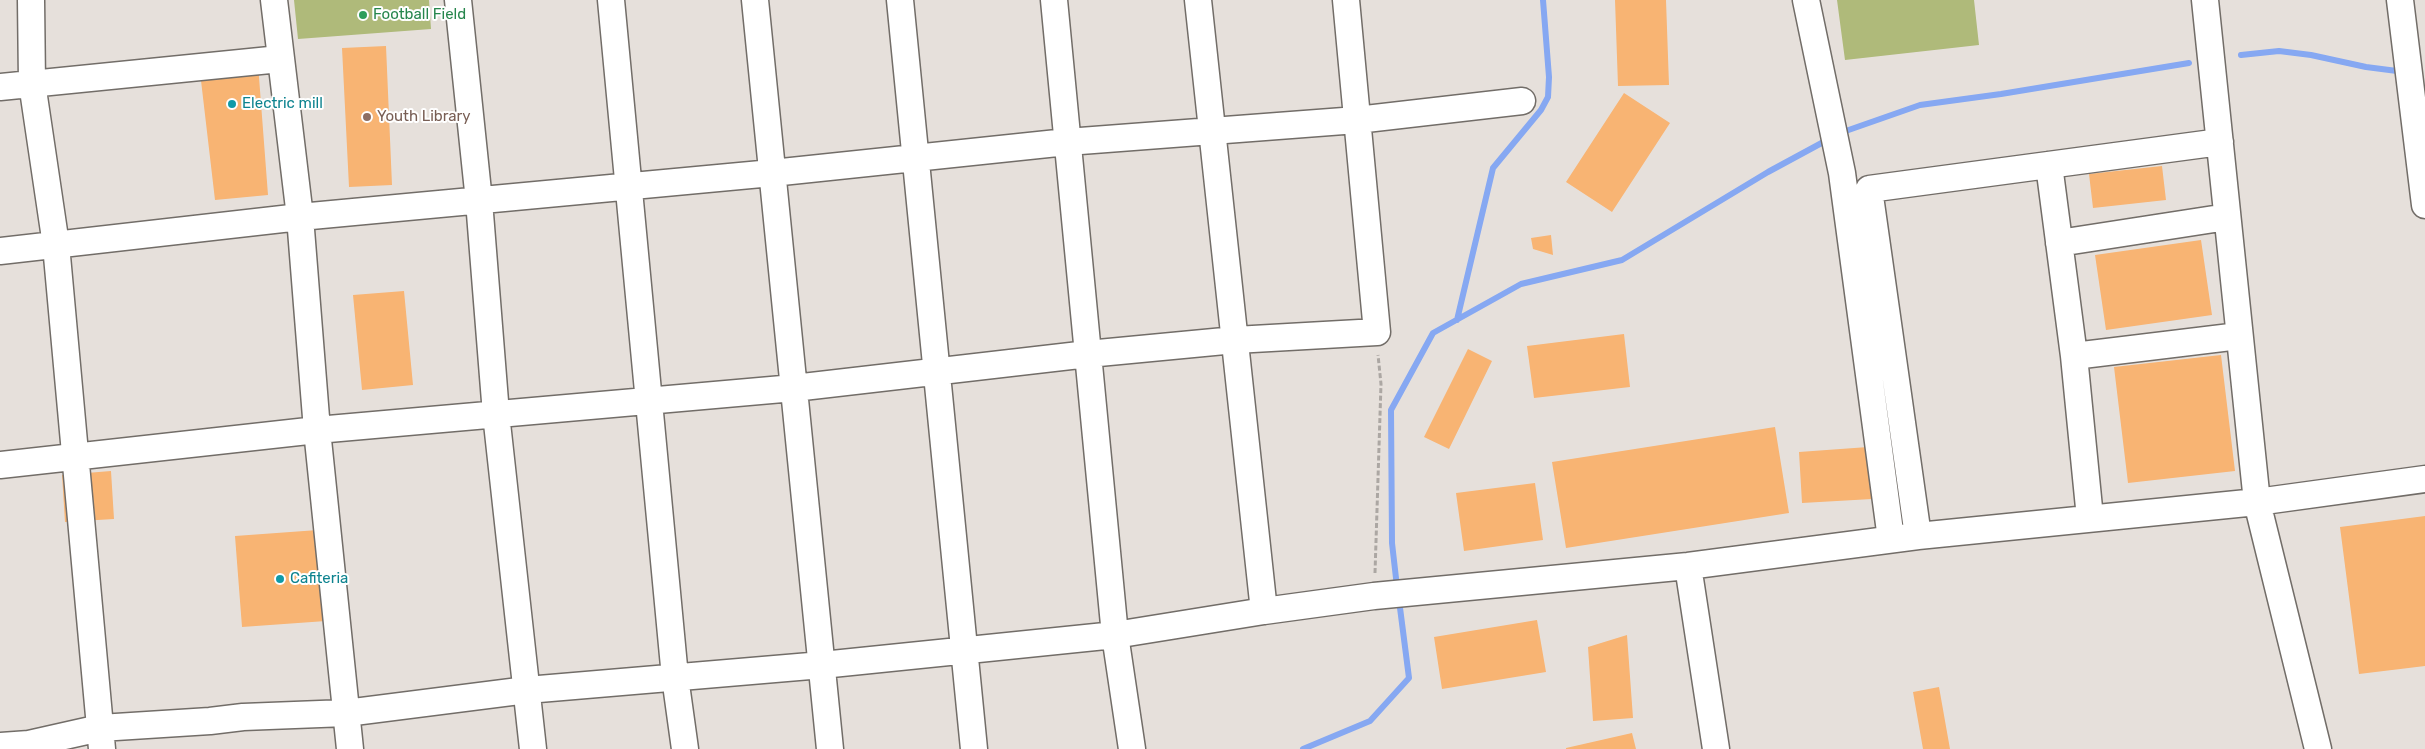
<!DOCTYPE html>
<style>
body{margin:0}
canvas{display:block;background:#e6e0db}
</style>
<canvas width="2425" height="749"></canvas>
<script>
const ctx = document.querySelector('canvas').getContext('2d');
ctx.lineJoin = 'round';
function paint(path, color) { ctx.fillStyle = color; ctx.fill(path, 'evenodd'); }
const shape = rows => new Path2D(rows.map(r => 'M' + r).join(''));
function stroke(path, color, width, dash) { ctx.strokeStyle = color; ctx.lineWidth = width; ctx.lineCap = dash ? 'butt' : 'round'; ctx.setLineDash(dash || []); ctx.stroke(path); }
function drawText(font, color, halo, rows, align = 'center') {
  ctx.font = font + ' Rubik,sans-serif'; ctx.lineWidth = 4; ctx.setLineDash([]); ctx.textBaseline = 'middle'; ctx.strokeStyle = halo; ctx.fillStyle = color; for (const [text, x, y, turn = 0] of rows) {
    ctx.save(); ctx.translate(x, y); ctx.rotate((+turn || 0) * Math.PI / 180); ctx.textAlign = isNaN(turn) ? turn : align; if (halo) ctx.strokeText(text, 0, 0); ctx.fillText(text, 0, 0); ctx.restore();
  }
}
paint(shape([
 [294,0,429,0,431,29,298,39],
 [1837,0,1974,0,1979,45,1845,60]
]), '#afba7a');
stroke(shape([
 [2241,55,2279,51,2311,55,2366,67,2397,71],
 [1840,133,1920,105,2001,94,2189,63],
 [1457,320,1493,168,1541,110,1548,97,1549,77,1543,0],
 [1397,587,1392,543,1391,410,1433,333,1521,284,1622,260,1768,172,1829,139],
 [1303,749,1370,721,1409,678,1399,600]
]), '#86a8f2', 6);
paint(shape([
 [1615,0,1666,0,1669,85,1618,86],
 [386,46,392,185,349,187,342,48],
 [258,64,268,195,215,200,200,72],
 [1624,93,1670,123,1612,212,1566,182],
 [2162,166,2166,200,2093,208,2089,174],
 [1551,235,1553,255,1533,249,1531,238],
 [2201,240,2212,315,2106,330,2095,255],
 [404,291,413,385,362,390,353,295],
 [1624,334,1630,387,1534,398,1527,346],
 [1468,349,1492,361,1449,449,1424,437],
 [2221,355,2235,471,2128,483,2114,367],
 [1775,427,1789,513,1566,548,1552,462],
 [1868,447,1872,499,1802,503,1799,452],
 [111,471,114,519,65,522,62,475],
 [1535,483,1543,540,1464,551,1456,493],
 [2425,516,2425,666,2359,674,2340,527],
 [318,530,326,621,242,627,235,536],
 [1537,620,1546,672,1442,689,1434,637],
 [1627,635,1633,718,1593,721,1588,647],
 [1939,687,1950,749,1923,749,1913,692],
 [1632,733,1636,749,1566,749,1566,748]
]), '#f8b473');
const minor = shape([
 [31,0,32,83,56,245,102,749],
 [274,0,300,217,317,430,350,749],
 [458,0,479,201,496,414,533,749],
 [611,0,675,677,685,749],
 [755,0,830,749],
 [900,0,974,749],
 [1054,0,1115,635,1132,749],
 [1198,0,1264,611],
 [1806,0,1842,173,1891,539],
 [2205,0,2257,502,2318,749],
 [2400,0,2425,205],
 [0,87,280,59],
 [2049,165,2074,356,2090,518],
 [2059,243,2227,217],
 [0,251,300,217,772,173,1067,142,1357,120,1522,101],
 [2074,356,2239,336],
 [0,465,317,430,794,388,1088,354,1235,340,1377,332,1346,0],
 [1918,536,1869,189,2220,142],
 [1688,566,1716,749],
 [0,746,29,744,100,728,210,721,243,717,346,713,527,690,822,665,1115,635,1264,611,1374,596,1688,566,1918,536,2257,502,2425,479]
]);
stroke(minor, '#726d68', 29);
stroke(shape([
 [1375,573,1381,384,1378,355]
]), '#aca7a3', 3, [5, 2.5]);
stroke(minor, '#fff', 26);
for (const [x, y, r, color] of [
 [363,15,5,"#2e9e5b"],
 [232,104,5,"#0f9aa8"],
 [367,117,5,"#8d6e63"],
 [280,579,5,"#0f9aa8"]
]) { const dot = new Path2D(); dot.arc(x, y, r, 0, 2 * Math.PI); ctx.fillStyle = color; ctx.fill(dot); stroke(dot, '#fff', 2); }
drawText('15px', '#27864d', '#fff', [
 ["Football Field",373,15]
], 'left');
drawText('15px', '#0d838f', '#fff', [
 ["Electric mill",242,104],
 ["Cafiteria",290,579]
], 'left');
drawText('15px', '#785e54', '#fff', [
 ["Youth Library",377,117]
], 'left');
</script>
